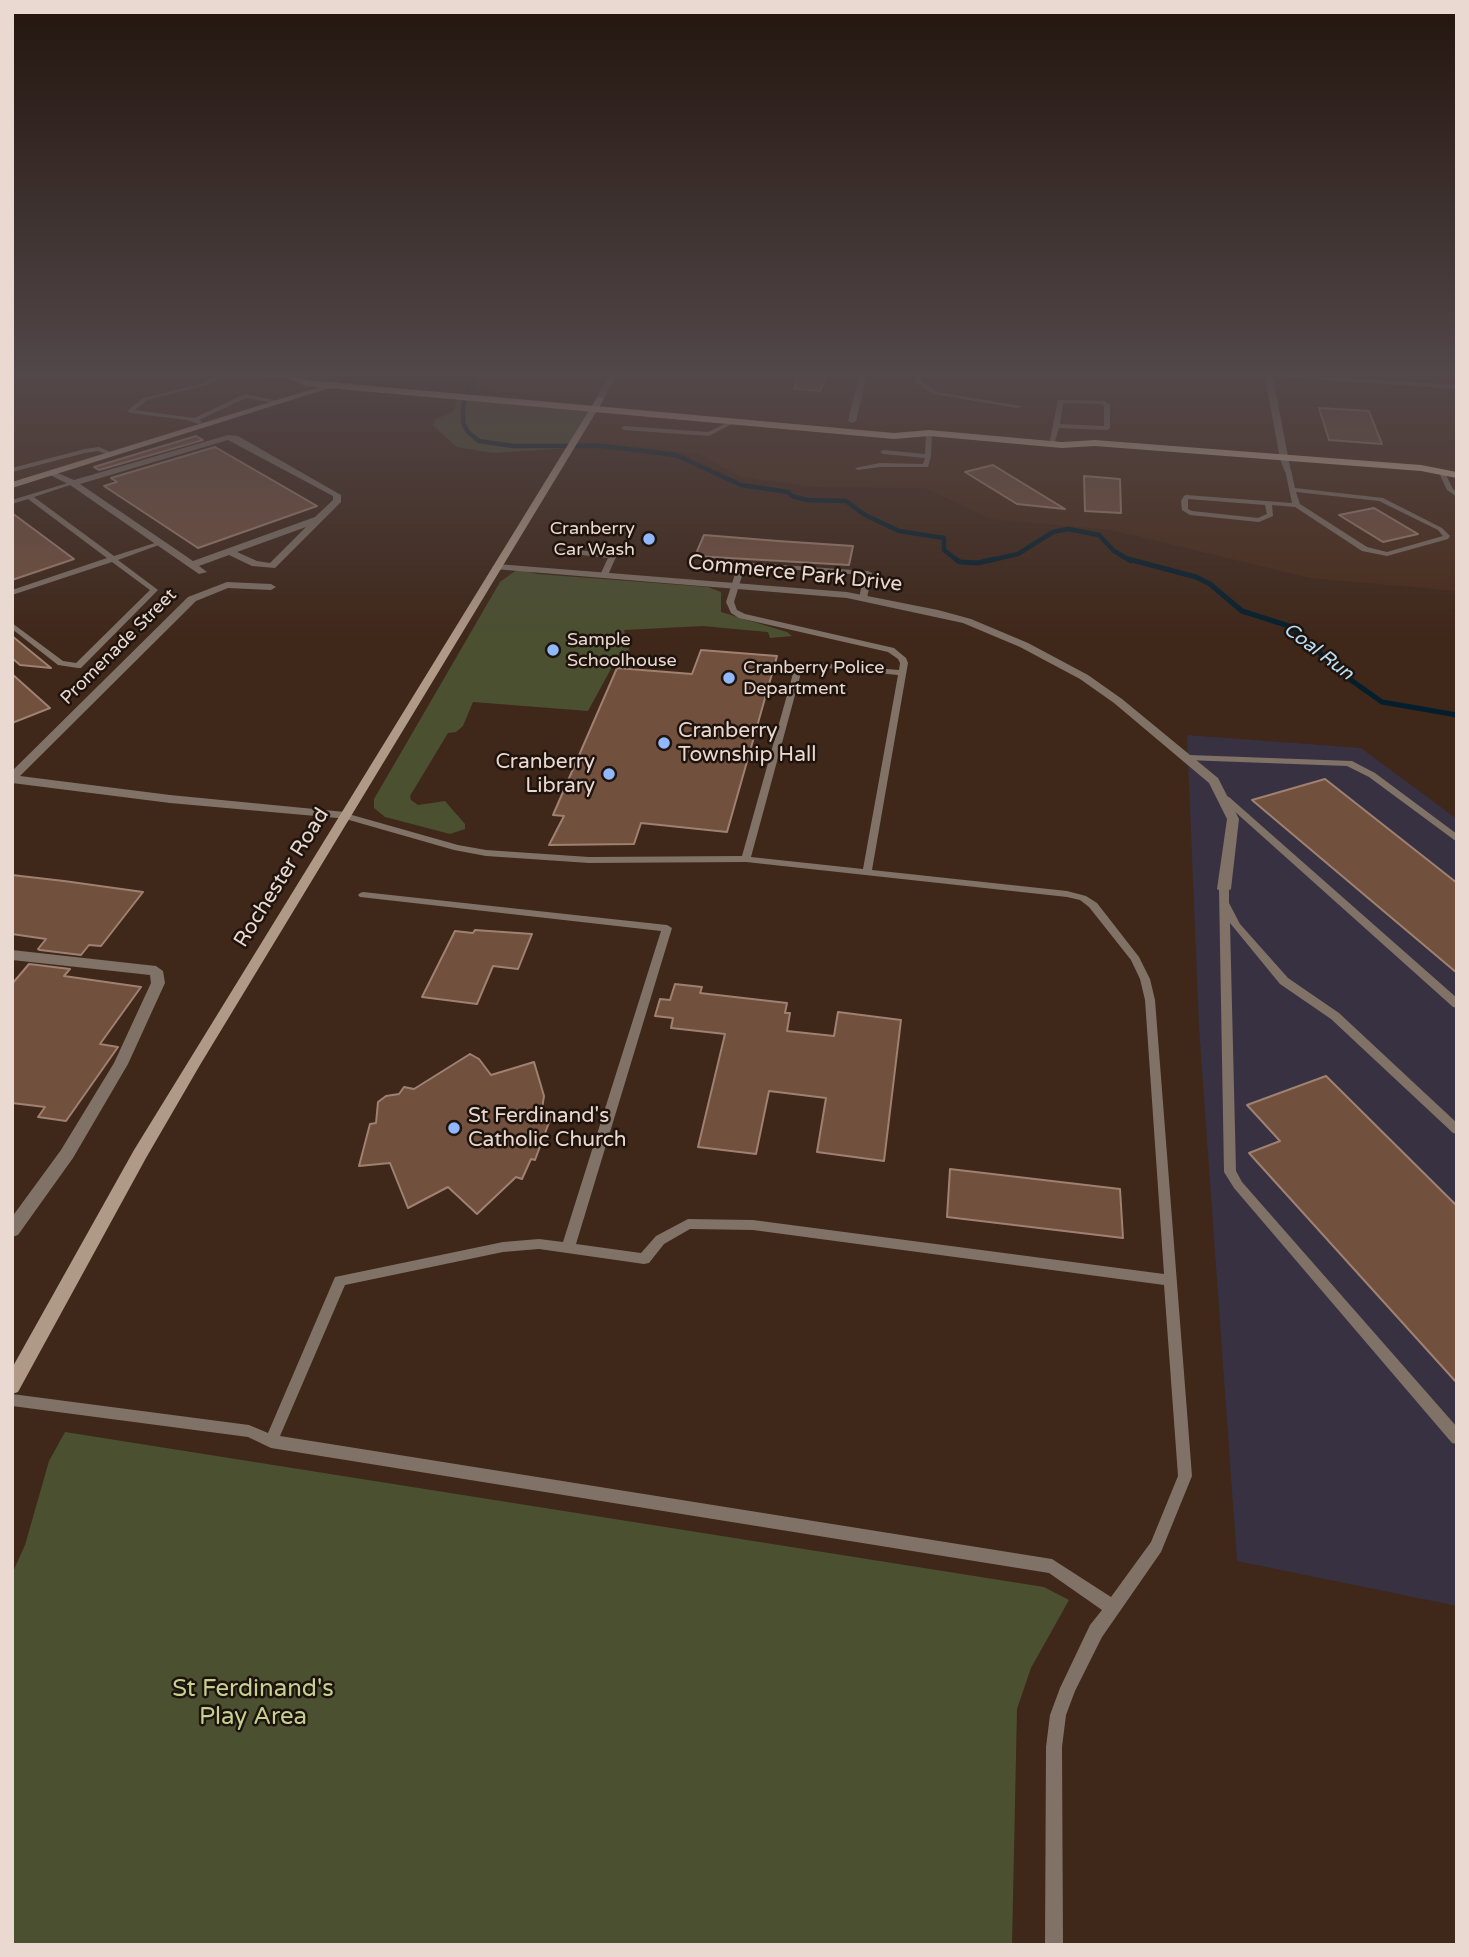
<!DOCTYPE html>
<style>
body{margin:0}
#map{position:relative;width:1469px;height:1957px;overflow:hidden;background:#3f2719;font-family:"Varela Round",sans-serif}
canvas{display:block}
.frame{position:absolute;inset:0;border:14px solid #ead9d1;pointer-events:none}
</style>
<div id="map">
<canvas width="1469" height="1957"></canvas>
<div class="frame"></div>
</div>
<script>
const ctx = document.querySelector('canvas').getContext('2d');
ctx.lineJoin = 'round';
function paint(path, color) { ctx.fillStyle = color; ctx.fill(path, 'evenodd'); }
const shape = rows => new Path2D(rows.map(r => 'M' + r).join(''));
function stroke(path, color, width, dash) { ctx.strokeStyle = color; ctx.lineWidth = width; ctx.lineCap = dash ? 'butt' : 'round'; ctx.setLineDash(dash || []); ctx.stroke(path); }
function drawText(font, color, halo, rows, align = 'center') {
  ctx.font = font + ' "Varela Round",sans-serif'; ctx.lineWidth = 5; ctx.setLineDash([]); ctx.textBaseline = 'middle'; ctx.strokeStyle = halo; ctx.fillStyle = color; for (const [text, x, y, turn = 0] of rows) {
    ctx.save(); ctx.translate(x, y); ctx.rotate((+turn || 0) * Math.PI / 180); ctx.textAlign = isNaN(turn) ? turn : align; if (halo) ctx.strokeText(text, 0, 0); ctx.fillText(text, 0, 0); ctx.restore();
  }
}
paint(shape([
 [12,372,352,372,332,386,12,485],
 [479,372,1457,372,1457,591,1310,578,1111,530,990,519,925,488,815,487,741,477,699,454,617,444,573,442,599,399,474,389]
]), '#492b19');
paint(shape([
 [1187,735,1361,748,1457,819,1457,1606,1237,1561,1199,1027]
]), '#383142');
paint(shape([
 [458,397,593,409,570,448,492,453,457,447,432,425,436,419,454,411],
 [518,569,537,574,708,587,721,592,721,612,787,632,792,636,770,638,768,632,703,626,624,630,630,653,623,666,612,667,588,711,473,702,463,726,456,732,448,733,410,796,411,800,418,805,445,801,465,824,465,829,450,834,385,817,374,808,374,799,500,582],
 [65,1432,1044,1587,1069,1600,1031,1668,1017,1709,1012,1945,12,1945,12,1574,25,1545,49,1461]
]), '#4b5030');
stroke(shape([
 [461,372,471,382,463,406,463,423,468,432,479,441,513,446,602,446,676,455,741,485,788,492,792,496,807,500,846,501,865,515,899,531,944,538,944,550,958,561],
 [987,561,1018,554,1053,532,1068,529,1099,535,1114,551,1131,561]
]), '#031f2d', 4.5);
stroke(shape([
 [956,559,960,562,978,563,995,559],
 [1128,559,1196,577,1210,584,1242,611,1289,626,1348,678,1382,702,1457,715]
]), '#031f2d', 5);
const building = shape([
 [802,372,828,372,820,391,794,389,802,372],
 [1319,408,1369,411,1382,444,1329,440,1319,408],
 [196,436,203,440,99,470,94,467,196,436],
 [215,447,286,488,317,506,198,548,104,486,117,482,111,478,215,447],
 [993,465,1065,509,1017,504,965,472,993,465],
 [1084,476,1120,479,1121,513,1085,511,1084,476],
 [1374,508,1418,534,1383,542,1339,515,1374,508],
 [12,513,74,559,12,580,12,513],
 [704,535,778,541,853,546,849,565,695,556,704,535],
 [12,636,51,668,20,665,12,658,12,636],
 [701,650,777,656,727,832,641,823,634,844,549,845,564,816,553,815,617,668,692,674,701,650],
 [12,674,50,708,12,723,12,674],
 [1325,779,1457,883,1457,973,1252,800,1325,779],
 [12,875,64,881,143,892,101,946,89,945,81,955,40,950,38,949,46,939,12,934,12,875],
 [475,930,532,934,518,969,493,966,477,1004,422,997,455,931,473,933,475,930],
 [29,964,70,969,64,976,141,987,100,1044,118,1047,66,1121,38,1117,45,1107,12,1103,12,984,29,964],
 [675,984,702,987,700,993,787,1003,785,1013,790,1013,787,1031,834,1036,838,1012,901,1020,884,1161,817,1152,826,1098,769,1091,756,1154,698,1147,725,1034,671,1028,673,1018,655,1016,660,999,670,1000,675,984],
 [470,1054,479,1059,491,1075,534,1062,544,1096,541,1115,551,1117,535,1160,531,1159,522,1179,516,1177,477,1214,448,1187,408,1208,390,1163,359,1166,370,1124,376,1123,378,1102,386,1096,399,1094,404,1087,414,1089,470,1054],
 [1326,1076,1457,1206,1457,1383,1249,1153,1280,1141,1247,1105,1326,1076],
 [950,1169,1120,1189,1123,1238,947,1217,950,1169]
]);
paint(building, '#72503e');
stroke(building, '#9f8171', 2);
paint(shape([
 [227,372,234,372,204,386,147,400,135,410,194,418,245,394,283,402,280,404,246,398,199,420,202,422,199,424,187,420,130,413,127,411,143,398,200,384,227,372],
 [915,372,921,372,921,381,937,392,1021,406,1018,408,933,394,916,383,915,372],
 [1032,372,1038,372,1038,374,1033,375,1032,372],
 [1269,373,1457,385,1457,389,1267,376,1267,374,1269,373],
 [1058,400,1104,401,1110,405,1110,428,1107,430,1059,428,1054,444,1049,445,1058,400],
 [1063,403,1101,404,1104,406,1104,426,1060,424,1063,403],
 [731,421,736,422,709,436,624,430,621,428,624,426,708,432,731,421],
 [929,431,932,433,931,456,928,467,880,467,858,470,855,468,880,463,923,464,925,458,883,454,880,452,883,450,925,454,926,433,929,431],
 [99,447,115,454,112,456,98,451,85,453,12,472,12,468,85,449,99,447],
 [1288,468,1291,470,1295,488,1383,498,1442,528,1450,536,1448,539,1387,556,1362,551,1295,507,1272,505,1273,516,1259,522,1190,515,1182,510,1181,501,1184,496,1186,495,1292,503,1285,470,1288,468],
 [1296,492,1379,501,1438,530,1443,536,1387,552,1367,547,1300,504,1296,492],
 [1188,499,1265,505,1267,514,1258,518,1192,511,1188,509,1188,499],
 [1441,474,1446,475,1453,489,1457,492,1457,497,1447,490,1440,475,1441,474],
 [71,482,76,483,34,497,114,556,158,542,164,543,118,560,158,590,81,668,78,668,58,665,12,629,12,623,63,661,76,663,150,590,112,562,12,595,12,590,107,558,28,499,12,504,12,500,71,482],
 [554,548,608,553,616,557,608,575,604,577,600,575,608,558,557,552,554,552,554,548],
 [739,562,868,571,872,573,867,598,863,600,859,598,864,575,745,566,734,602,737,610,745,614,894,648,906,658,908,663,872,870,1067,891,1086,896,1097,903,1139,957,1150,979,1155,1000,1192,1476,1161,1552,1102,1637,1075,1691,1066,1715,1062,1747,1063,1945,1045,1945,1046,1747,1050,1715,1060,1688,1090,1625,1102,1610,1049,1573,271,1448,248,1437,12,1406,12,1394,249,1425,268,1433,335,1277,503,1242,539,1239,563,1242,661,931,360,897,358,895,360,893,363,892,667,925,672,928,576,1244,641,1253,656,1236,688,1219,753,1220,1164,1274,1145,1000,1140,979,1131,960,1089,907,1080,900,1067,897,746,862,589,863,486,856,454,850,342,818,340,816,345,813,458,845,486,850,589,857,742,856,794,670,798,666,816,663,899,670,900,663,898,659,888,652,739,618,731,613,726,602,739,562],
 [816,667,898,675,863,869,751,857,801,673,804,670,816,667],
 [690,1229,753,1230,1164,1285,1178,1476,1151,1542,1111,1597,1052,1559,280,1436,345,1285,503,1252,539,1249,644,1264,649,1263,664,1244,690,1229],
 [1189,755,1352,761,1375,773,1457,834,1457,842,1369,777,1347,766,1186,760,1185,758,1189,755],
 [1226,796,1229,797,1457,998,1457,1008,1453,1007,1223,801,1221,799,1223,797,1226,796],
 [1224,886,1229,889,1229,903,1240,924,1288,978,1339,1013,1457,1123,1457,1134,1453,1133,1331,1019,1280,984,1230,923,1236,1171,1242,1182,1457,1427,1457,1444,1452,1443,1234,1188,1224,1172,1219,889,1224,886]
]), '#807267');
paint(shape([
 [611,372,619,372,603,401,597,401,596,399,611,372],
 [860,372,868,372,856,421,852,423,848,421,860,372],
 [1264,372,1272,372,1291,472,1285,472,1280,459,1264,372],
 [228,435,238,436,341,495,341,502,275,568,252,566,229,555,199,566,207,572,199,574,70,485,46,473,53,471,74,480,228,435],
 [228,440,333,496,333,500,315,517,193,561,80,484,228,440],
 [306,527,270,563,257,561,237,552,306,527],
 [497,564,847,592,938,610,971,619,1028,643,1088,675,1122,699,1218,778,1239,819,1231,889,1224,893,1217,889,1227,819,1209,783,1114,703,1080,679,1020,647,963,623,847,598,494,569,492,567,497,564],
 [227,582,271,584,276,587,271,590,228,588,196,601,20,776,170,795,345,812,351,816,349,819,170,803,12,783,12,771,188,597,227,582],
 [12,950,156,966,163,971,165,983,128,1064,73,1158,18,1235,12,1237,12,1217,61,1150,114,1063,151,983,150,975,12,960,12,950]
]), '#807267');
paint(shape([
 [329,384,336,386,12,488,12,482,329,384],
 [600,397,604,399,200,1065,146,1158,18,1392,12,1394,12,1368,134,1150,596,399,600,397]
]), '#af9987');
paint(shape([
 [222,372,303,373,308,376,303,379,307,380,894,433,929,430,1062,442,1095,440,1421,465,1457,472,1457,478,1421,471,1095,446,1062,448,929,436,894,439,306,386,286,378,227,375,222,372]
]), '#d4b69f');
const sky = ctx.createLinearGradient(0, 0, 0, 646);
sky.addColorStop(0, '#23150e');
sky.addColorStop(0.58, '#524749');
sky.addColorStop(1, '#52474900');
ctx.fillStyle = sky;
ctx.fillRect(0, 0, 1469, 646);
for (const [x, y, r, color] of [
 [649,539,7,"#91b8fd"],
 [553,650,7,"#91b8fd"],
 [729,678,7,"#91b8fd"],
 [664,743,7,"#91b8fd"],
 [609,774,7,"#91b8fd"],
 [454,1128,7,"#91b8fd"]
]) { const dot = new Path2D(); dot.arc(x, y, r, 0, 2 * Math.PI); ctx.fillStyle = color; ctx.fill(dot); stroke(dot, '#1e130d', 2.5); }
drawText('18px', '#ead9d1', '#1e130d', [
 ["Cranberry",635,529,"right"],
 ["Car Wash",635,550,"right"],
 ["Sample",567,640],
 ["Schoolhouse",567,661],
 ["Cranberry Police",743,668],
 ["Department",743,689]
], 'left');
drawText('18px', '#ead9d1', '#1e130d', [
 ["Promenade Street",119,647,-45]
]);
drawText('italic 19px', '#b9e0f6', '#1e130d', [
 ["Coal Run",1318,652,37]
]);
drawText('21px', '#ead9d1', '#1e130d', [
 ["Commerce Park Drive",795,574,6],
 ["Rochester Road",282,878,-58]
]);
drawText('21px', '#ead9d1', '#1e130d', [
 ["Cranberry",678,731],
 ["Township Hall",678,755],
 ["Cranberry",595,762,"right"],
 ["Library",595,786,"right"],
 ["St Ferdinand's",468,1116],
 ["Catholic Church",468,1140]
], 'left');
drawText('24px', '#c5d192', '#1e130d', [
 ["St Ferdinand's",253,1690],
 ["Play Area",253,1718]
]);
</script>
